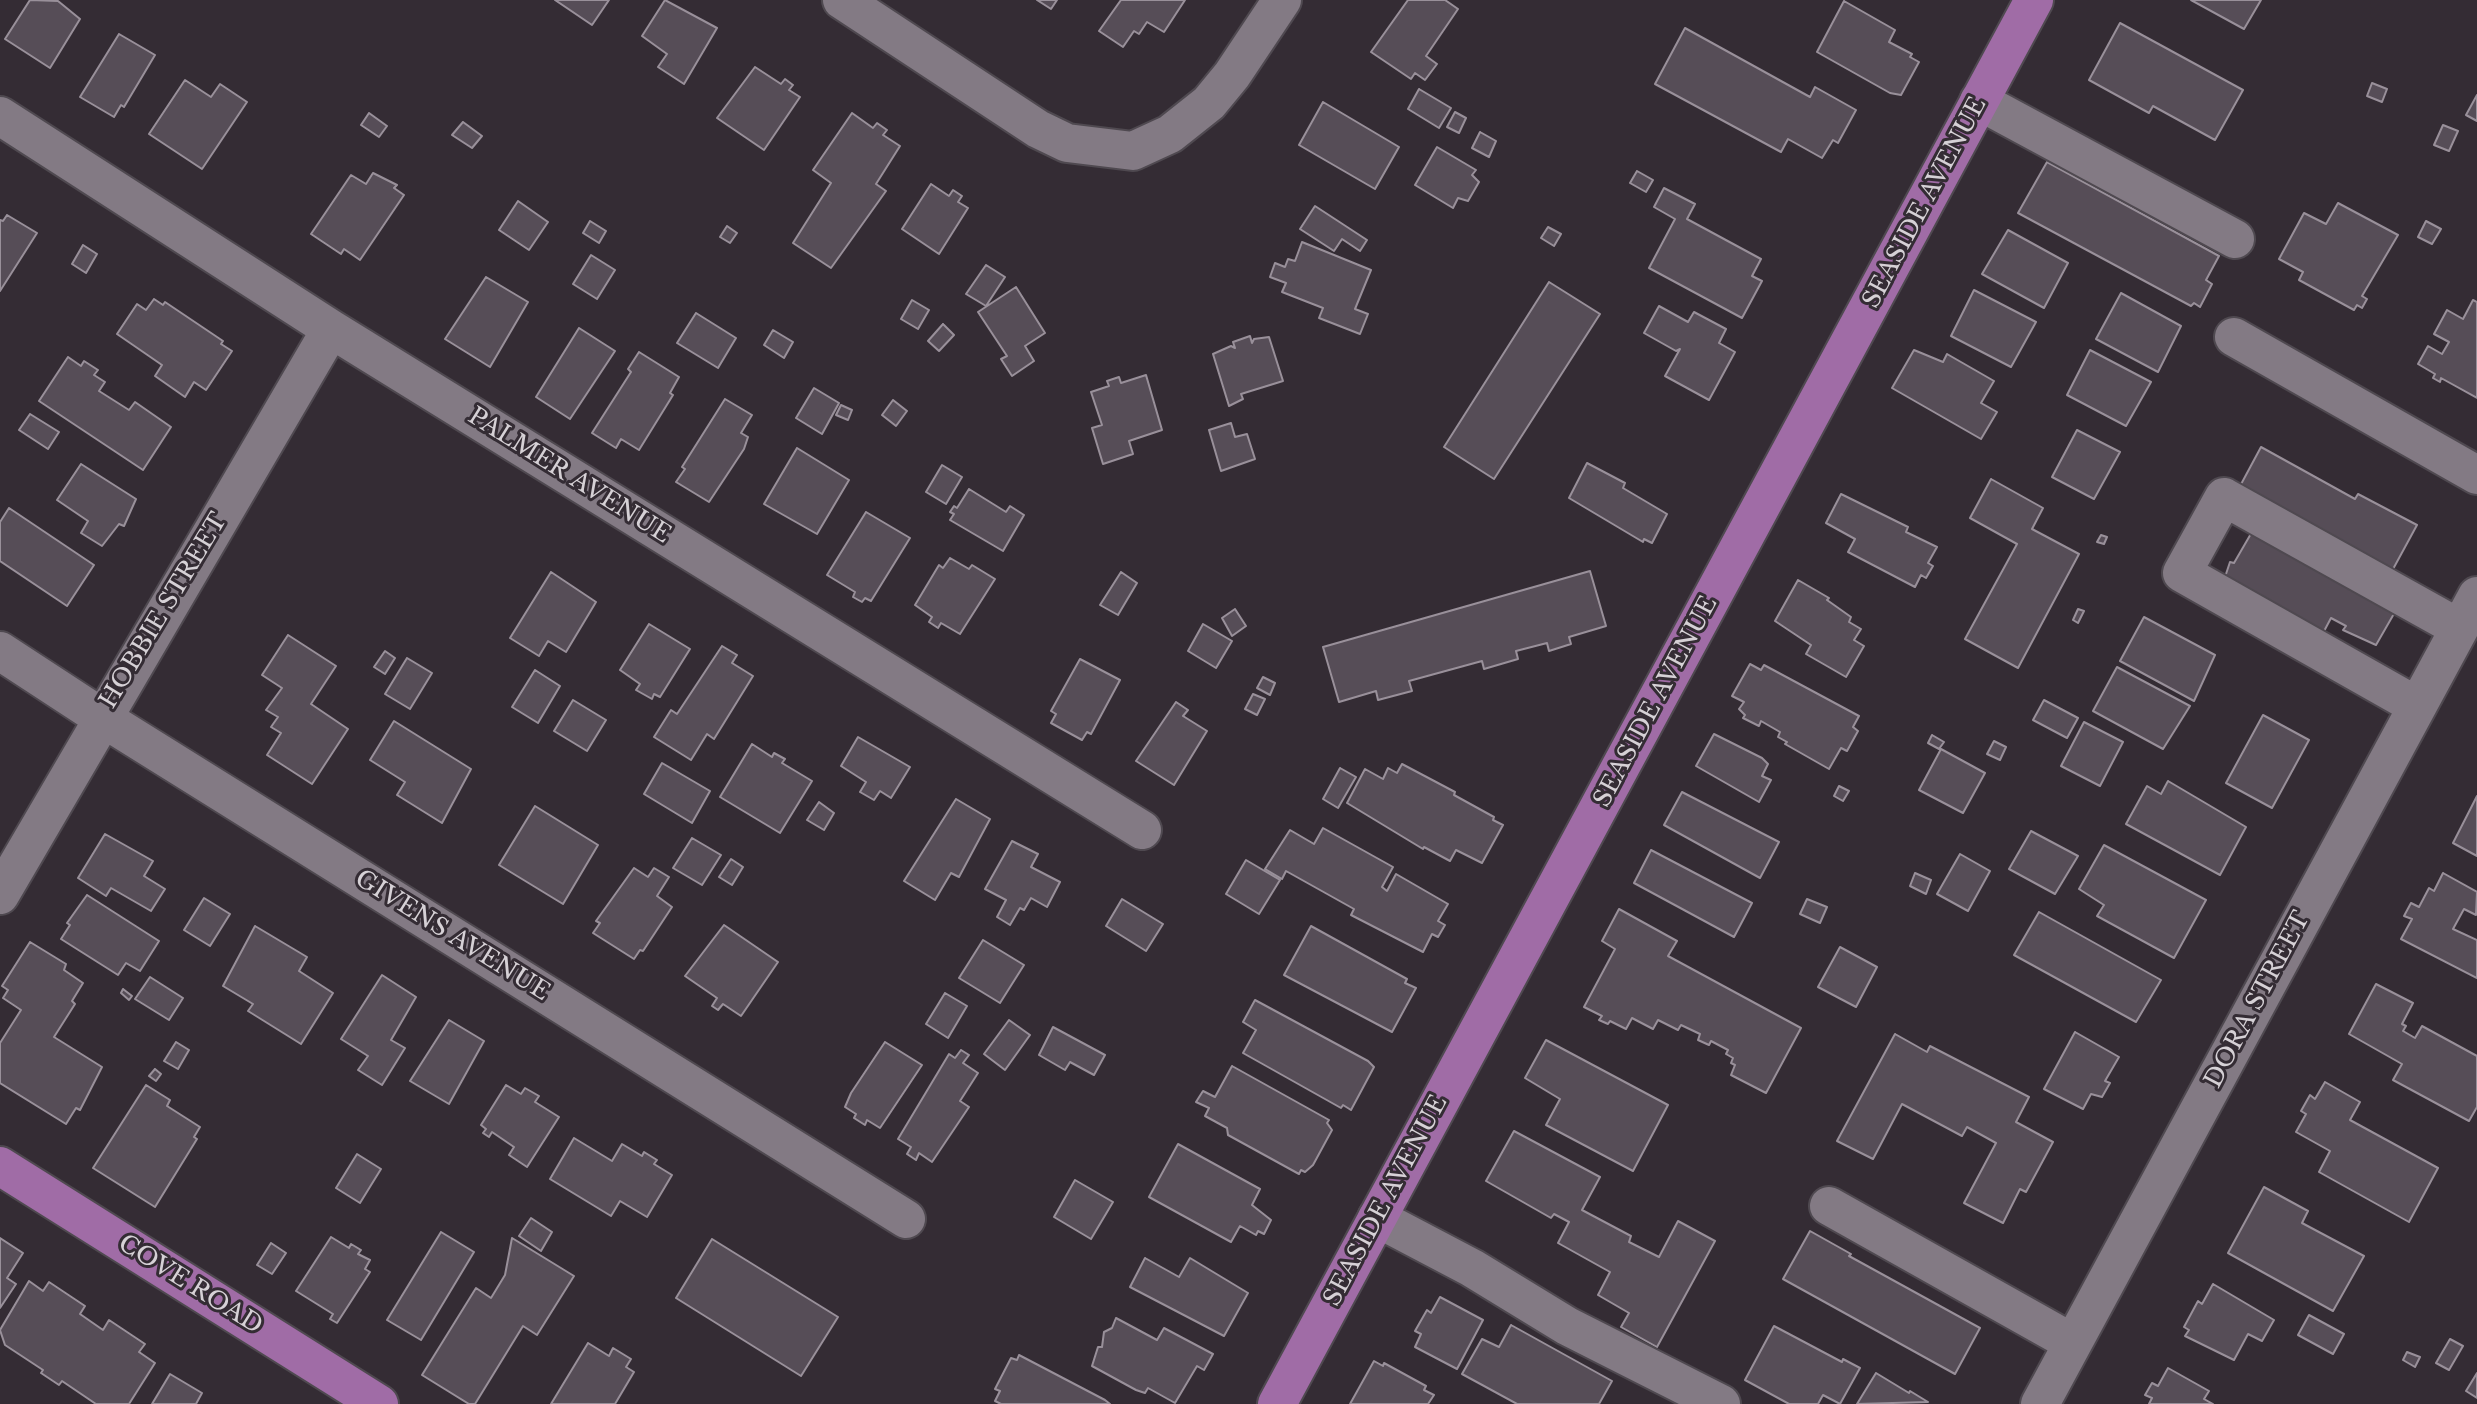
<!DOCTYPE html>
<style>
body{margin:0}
canvas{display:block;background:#342c34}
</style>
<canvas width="2477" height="1404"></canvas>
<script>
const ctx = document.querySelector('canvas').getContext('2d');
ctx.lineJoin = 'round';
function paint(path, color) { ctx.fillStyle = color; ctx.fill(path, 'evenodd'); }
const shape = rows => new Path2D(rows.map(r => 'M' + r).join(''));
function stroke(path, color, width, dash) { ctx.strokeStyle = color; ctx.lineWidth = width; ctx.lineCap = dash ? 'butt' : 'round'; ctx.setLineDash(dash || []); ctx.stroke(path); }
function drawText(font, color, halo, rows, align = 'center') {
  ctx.font = font + ' "Libre Baskerville",serif'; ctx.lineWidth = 6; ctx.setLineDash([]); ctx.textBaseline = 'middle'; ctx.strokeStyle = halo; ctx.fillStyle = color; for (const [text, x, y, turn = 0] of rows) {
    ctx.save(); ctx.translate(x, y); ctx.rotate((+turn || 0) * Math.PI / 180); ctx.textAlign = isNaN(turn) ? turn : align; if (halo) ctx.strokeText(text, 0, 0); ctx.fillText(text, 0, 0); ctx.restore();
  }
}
const building = shape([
 [30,0,58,1,80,19,50,68,5,39,30,0],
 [555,0,609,0,592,25,555,0],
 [665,0,717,28,684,84,658,67,667,54,642,36,665,0],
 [1037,0,1057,0,1051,9,1037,0],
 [1121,0,1185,0,1164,32,1147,22,1139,34,1134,31,1123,47,1099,31,1121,0],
 [1408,0,1445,0,1458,9,1426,56,1437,64,1425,80,1415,73,1411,79,1371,52,1408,0],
 [2191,0,2261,0,2244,29,2191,0],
 [1844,1,1895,30,1889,42,1912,54,1910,57,1919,62,1901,95,1890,93,1817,52,1844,1],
 [2120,23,2243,90,2215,140,2153,106,2149,113,2089,80,2120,23],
 [1685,28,1810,97,1815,87,1856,110,1838,143,1833,140,1822,158,1788,139,1781,152,1655,84,1685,28],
 [119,34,155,55,124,107,121,105,114,117,80,97,119,34],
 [755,67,781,84,785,79,793,85,789,90,800,97,764,150,717,118,755,67],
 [185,80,211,97,220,84,247,102,202,169,149,134,185,80],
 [2372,83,2387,89,2382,102,2367,96,2372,83],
 [1419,89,1451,108,1439,128,1408,109,1419,89],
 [2477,95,2477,121,2466,115,2477,95],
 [1323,102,1399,147,1375,189,1299,145,1323,102],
 [1455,112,1466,118,1459,133,1447,127,1455,112],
 [369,113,387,126,379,137,361,125,369,113],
 [852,113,873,128,877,123,887,130,883,135,900,146,876,184,886,191,831,268,793,243,831,183,813,170,852,113],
 [463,122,482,136,472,148,452,135,463,122],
 [2443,125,2458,131,2449,151,2434,145,2443,125],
 [1480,132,1496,141,1489,157,1472,148,1480,132],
 [1437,147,1476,170,1472,175,1479,182,1468,201,1458,198,1453,208,1415,185,1437,147],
 [2047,162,2219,256,2206,280,2212,284,2200,307,2194,303,2191,306,2018,213,2047,162],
 [1637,171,1653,180,1646,192,1630,183,1637,171],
 [373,173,397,185,394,188,404,195,360,260,344,249,341,254,311,234,351,175,366,184,373,173],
 [931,184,949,196,953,190,962,196,958,202,968,208,939,254,902,229,931,184],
 [1664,188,1695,204,1687,219,1761,259,1752,276,1762,281,1742,318,1649,268,1675,219,1654,207,1664,188],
 [518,201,548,222,529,250,499,230,518,201],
 [2338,203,2398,235,2362,296,2367,299,2362,308,2357,305,2354,310,2299,280,2303,272,2279,259,2304,213,2326,224,2338,203],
 [1315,206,1367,240,1360,251,1342,239,1334,251,1300,229,1315,206],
 [7,215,37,233,0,291,0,220,3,221,7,215],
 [590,221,606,231,599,243,583,233,590,221],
 [2426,221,2441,229,2432,244,2418,237,2426,221],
 [727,226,737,233,730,243,720,237,727,226],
 [1548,227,1561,234,1554,246,1541,238,1548,227],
 [2008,230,2068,263,2044,308,1982,274,2008,230],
 [1302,242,1371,270,1355,309,1368,314,1360,334,1319,318,1323,308,1282,292,1286,283,1270,277,1275,263,1285,267,1288,259,1295,261,1302,242],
 [83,245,97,254,86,273,72,264,83,245],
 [591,255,615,270,597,299,573,284,591,255],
 [986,265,1005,277,986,306,966,294,986,265],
 [486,277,528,302,490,367,445,339,486,277],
 [1549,282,1600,314,1494,479,1444,447,1549,282],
 [1016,287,1045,333,1025,346,1034,361,1012,376,1001,359,1007,356,978,312,1016,287],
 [1974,290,2036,322,2011,367,1951,336,1974,290],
 [2121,293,2181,326,2158,372,2096,339,2121,293],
 [154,299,163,305,165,302,223,341,221,344,232,351,206,390,194,382,185,397,155,376,162,365,117,334,137,304,146,310,154,299],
 [912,300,929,310,918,329,901,319,912,300],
 [2473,300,2477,302,2477,398,2441,378,2440,382,2433,378,2435,374,2418,364,2428,346,2442,354,2449,342,2434,334,2447,310,2463,319,2473,300],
 [1659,306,1688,322,1694,312,1726,329,1719,343,1735,352,1709,400,1665,376,1680,349,1676,351,1644,333,1659,306],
 [696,313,736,338,718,368,677,343,696,313],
 [943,324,954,335,939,351,928,341,943,324],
 [579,328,615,351,570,419,536,397,579,328],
 [773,330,793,342,784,358,764,345,773,330],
 [1250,336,1252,343,1254,339,1269,337,1283,381,1241,394,1243,399,1229,406,1213,354,1231,346,1235,348,1233,342,1250,336],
 [1914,350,1943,362,1947,354,1994,381,1981,403,1997,412,1981,439,1892,388,1914,350],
 [2090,350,2151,382,2126,426,2067,395,2090,350],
 [639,352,679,377,670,393,673,395,639,450,621,439,616,448,592,433,631,372,628,369,639,352],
 [68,357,81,366,84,361,98,370,94,375,105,382,99,391,129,410,135,402,171,427,143,470,39,401,68,357],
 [1146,375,1162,430,1129,441,1133,454,1103,464,1092,428,1102,425,1091,392,1109,386,1107,381,1119,377,1121,383,1146,375],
 [814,388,839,403,822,434,796,418,814,388],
 [725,399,752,415,741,433,748,437,744,449,709,502,676,482,685,469,682,467,725,399],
 [893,400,907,411,896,426,882,415,893,400],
 [841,405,852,410,848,420,836,415,841,405],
 [30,414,59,432,48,449,19,430,30,414],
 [1231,423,1235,437,1247,434,1255,459,1221,471,1209,430,1231,423],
 [2077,430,2120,452,2094,499,2052,477,2077,430],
 [2261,447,2355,499,2358,494,2417,525,2392,571,2239,488,2261,447],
 [797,448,849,480,817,534,764,504,797,448],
 [1587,463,1625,483,1623,488,1667,514,1652,543,1644,539,1643,542,1569,498,1587,463],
 [81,464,136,499,124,526,119,524,102,546,81,533,88,521,57,500,81,464],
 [942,465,962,477,946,504,926,492,942,465],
 [1991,479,2043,508,2032,529,2079,554,2018,668,1965,639,2017,544,1970,518,1991,479],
 [969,489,1006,512,1010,506,1024,515,1003,551,950,520,954,514,950,512,954,506,957,508,969,489],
 [1841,494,1908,527,1906,532,1937,547,1928,563,1933,566,1926,578,1921,575,1915,587,1848,552,1855,539,1826,523,1841,494],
 [9,508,94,565,67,606,0,561,0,522,9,508],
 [866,512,910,538,871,601,865,598,862,602,853,597,855,592,827,575,866,512],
 [2256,525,2399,605,2376,645,2343,630,2346,626,2331,618,2322,635,2224,580,2230,562,2234,563,2256,525],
 [2101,535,2107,537,2104,544,2097,542,2101,535],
 [950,558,969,569,972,565,995,579,960,634,941,623,938,628,929,622,932,617,915,605,939,565,943,568,950,558],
 [1590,571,1606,626,1569,637,1571,644,1549,651,1547,643,1516,651,1518,659,1484,669,1482,661,1409,681,1412,691,1378,700,1376,691,1339,702,1323,647,1590,571],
 [551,572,596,602,566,652,548,641,539,656,510,638,551,572],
 [1121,572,1137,583,1118,615,1100,605,1121,572],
 [1798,580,1829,598,1827,600,1851,617,1849,622,1861,629,1854,640,1864,646,1846,677,1806,654,1811,645,1775,621,1798,580],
 [1235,609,1246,626,1232,636,1222,618,1235,609],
 [2078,609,2084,611,2078,623,2073,620,2078,609],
 [2144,617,2215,655,2194,701,2120,661,2144,617],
 [649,624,690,649,660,697,654,694,652,699,636,690,640,684,620,670,649,624],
 [1203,624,1232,641,1216,668,1188,651,1203,624],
 [288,635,336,666,311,704,348,729,312,784,267,755,281,733,271,727,278,717,266,710,282,688,262,675,288,635],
 [722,646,737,655,732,663,753,676,714,739,707,734,691,760,654,737,671,710,677,714,722,646],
 [385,651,395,658,385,674,374,667,385,651],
 [407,658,432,673,410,709,385,694,407,658],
 [1080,659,1120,680,1091,734,1087,732,1082,740,1051,723,1056,714,1051,711,1080,659],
 [1750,664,1761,670,1764,665,1859,716,1853,727,1858,731,1847,751,1841,748,1829,769,1785,744,1787,742,1778,737,1780,732,1761,721,1759,726,1743,718,1745,715,1739,709,1744,702,1732,696,1750,664],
 [2117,667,2190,706,2163,749,2093,711,2117,667],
 [535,670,560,686,538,723,512,707,535,670],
 [1263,677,1275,683,1270,695,1257,688,1263,677],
 [1253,694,1265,699,1257,715,1245,709,1253,694],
 [573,700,606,720,587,751,554,731,573,700],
 [2044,700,2078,718,2067,738,2033,720,2044,700],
 [1176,702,1188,710,1183,716,1207,731,1174,785,1136,761,1176,702],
 [2263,715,2309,740,2272,808,2226,783,2263,715],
 [394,721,471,769,442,823,397,795,405,782,370,760,394,721],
 [2084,722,2123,742,2100,786,2061,766,2084,722],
 [1714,734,1762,758,1768,764,1762,776,1771,780,1759,802,1696,766,1714,734],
 [1932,735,1944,742,1939,749,1928,743,1932,735],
 [858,737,910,767,891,798,880,791,874,800,860,792,866,782,841,766,858,737],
 [1994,741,2006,747,2000,760,1987,754,1994,741],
 [752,744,772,757,774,753,785,759,782,763,812,781,780,833,720,797,752,744],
 [1941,749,1985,773,1963,813,1919,790,1941,749],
 [662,763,710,791,692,823,644,794,662,763],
 [1402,764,1455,792,1454,795,1494,817,1493,820,1503,825,1482,863,1456,850,1450,861,1424,847,1423,849,1347,803,1365,769,1383,779,1388,768,1397,773,1402,764],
 [1340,768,1356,777,1338,808,1323,799,1340,768],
 [2168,781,2246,827,2220,875,2126,824,2147,786,2161,794,2168,781],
 [1839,786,1849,791,1843,801,1834,796,1839,786],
 [1682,792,1779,842,1760,878,1664,825,1682,792],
 [2477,796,2477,856,2453,843,2477,796],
 [956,799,990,819,959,877,951,873,935,900,904,881,956,799],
 [819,802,834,813,824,830,807,820,819,802],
 [535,806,598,845,563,904,499,865,535,806],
 [1323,828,1393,867,1382,887,1387,891,1396,874,1448,904,1438,921,1445,925,1438,937,1432,934,1423,952,1351,915,1354,909,1286,871,1282,879,1265,869,1290,830,1314,844,1323,828],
 [2031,831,2078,856,2055,894,2009,869,2031,831],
 [105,834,153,861,144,876,165,889,151,911,111,888,106,896,78,878,105,834],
 [692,838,721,855,702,885,673,868,692,838],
 [1012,841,1038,854,1031,867,1060,882,1047,907,1031,898,1024,910,1020,908,1010,925,997,917,1006,900,985,889,1012,841],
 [2104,845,2206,900,2174,958,2097,916,2104,905,2079,889,2104,845],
 [1651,850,1752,903,1734,937,1634,883,1651,850],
 [1960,854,1990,871,1968,911,1937,894,1960,854],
 [731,859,743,867,732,885,719,877,731,859],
 [1246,860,1280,880,1259,914,1226,894,1246,860],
 [634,868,648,877,654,868,669,877,657,896,672,907,643,951,640,950,634,959,593,933,600,923,596,921,634,868],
 [1915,873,1931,880,1926,894,1910,886,1915,873],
 [2443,873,2477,892,2476,915,2464,909,2453,929,2477,940,2477,978,2401,939,2412,919,2404,916,2411,903,2419,907,2429,888,2434,891,2443,873],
 [87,895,159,941,140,971,126,963,118,975,61,939,70,925,67,923,87,895],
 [204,898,230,914,210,946,184,930,204,898],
 [1122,899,1163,924,1146,951,1106,926,1122,899],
 [1807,899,1827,907,1820,923,1800,914,1807,899],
 [1619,909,1677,941,1668,956,1801,1028,1766,1093,1731,1075,1735,1065,1731,1063,1733,1058,1726,1054,1728,1050,1711,1041,1709,1045,1698,1040,1700,1034,1681,1025,1678,1030,1658,1020,1653,1029,1632,1018,1626,1029,1610,1021,1608,1024,1599,1020,1602,1016,1584,1007,1615,949,1602,941,1619,909],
 [2039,912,2161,980,2136,1022,2014,955,2039,912],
 [724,925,778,962,741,1016,723,1004,718,1010,712,1006,717,998,685,976,724,925],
 [255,926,307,957,299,971,333,993,301,1044,248,1011,253,1004,223,986,255,926],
 [1311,926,1407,979,1405,983,1416,988,1392,1032,1284,975,1311,926],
 [983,940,1024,965,1000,1003,959,978,983,940],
 [30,942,66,964,64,970,83,983,72,1001,75,1004,54,1037,102,1067,80,1110,76,1108,66,1124,0,1083,0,1043,21,1010,3,998,8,990,2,986,30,942],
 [1840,947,1877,967,1856,1007,1818,987,1840,947],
 [382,975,416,997,391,1040,405,1048,382,1085,358,1070,368,1056,341,1039,382,975],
 [150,977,183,998,169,1020,135,999,150,977],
 [2376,984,2413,1003,2402,1024,2406,1026,2403,1031,2415,1038,2422,1026,2477,1056,2477,1107,2469,1121,2393,1080,2402,1064,2349,1034,2376,984],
 [123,989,132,996,129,1000,121,993,123,989],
 [945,993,967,1006,948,1038,926,1024,945,993],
 [1255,1000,1368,1061,1374,1067,1351,1110,1343,1105,1341,1108,1243,1053,1256,1030,1243,1022,1255,1000],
 [449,1020,484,1041,449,1104,410,1081,449,1020],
 [1009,1020,1030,1035,1005,1070,984,1054,1009,1020],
 [1053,1027,1105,1055,1094,1075,1070,1062,1065,1070,1039,1055,1053,1027],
 [2075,1032,2119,1057,2105,1081,2110,1083,2102,1097,2091,1094,2083,1109,2044,1089,2075,1032],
 [1895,1034,1927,1052,1930,1046,2029,1097,2016,1122,2053,1142,2026,1192,2020,1189,2003,1223,1964,1203,1996,1143,1967,1127,1962,1136,1902,1104,1873,1159,1837,1141,1895,1034],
 [1546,1040,1668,1105,1633,1171,1546,1125,1560,1099,1525,1078,1546,1040],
 [176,1042,189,1050,178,1069,164,1061,176,1042],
 [885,1042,922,1065,880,1128,867,1120,865,1125,854,1118,856,1114,845,1107,851,1093,885,1042],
 [961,1050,969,1055,963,1063,978,1073,960,1101,969,1107,932,1162,919,1153,916,1160,907,1154,911,1147,898,1139,949,1054,955,1058,961,1050],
 [1232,1066,1329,1120,1327,1123,1332,1130,1313,1165,1305,1172,1301,1170,1299,1174,1228,1135,1227,1128,1205,1116,1209,1108,1196,1102,1203,1091,1215,1097,1232,1066],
 [155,1069,161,1074,156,1081,149,1076,155,1069],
 [2325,1082,2360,1102,2350,1120,2438,1168,2409,1222,2319,1172,2330,1151,2296,1132,2306,1114,2301,1111,2310,1095,2315,1099,2325,1082],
 [146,1085,170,1100,167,1106,200,1127,194,1137,197,1139,155,1207,93,1168,146,1085],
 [506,1085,521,1094,525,1088,539,1096,535,1102,559,1117,527,1167,509,1155,514,1147,492,1132,489,1137,483,1133,486,1129,481,1125,506,1085],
 [1514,1131,1600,1177,1582,1210,1631,1236,1629,1242,1659,1257,1678,1221,1715,1241,1657,1347,1621,1327,1629,1313,1598,1295,1610,1272,1558,1243,1569,1222,1554,1214,1551,1218,1486,1181,1514,1131],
 [574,1138,612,1161,622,1144,642,1156,644,1152,657,1160,654,1164,672,1175,647,1217,620,1201,611,1216,550,1179,574,1138],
 [1178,1144,1260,1189,1252,1205,1271,1220,1264,1234,1258,1231,1256,1235,1240,1226,1231,1242,1149,1197,1178,1144],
 [357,1154,381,1169,360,1203,336,1188,357,1154],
 [1075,1180,1113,1202,1091,1239,1054,1217,1075,1180],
 [2264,1187,2308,1211,2302,1223,2364,1256,2333,1311,2228,1253,2264,1187],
 [531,1218,552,1232,541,1251,519,1236,531,1218],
 [1810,1231,1851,1254,1849,1256,1980,1328,1955,1374,1783,1279,1810,1231],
 [441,1232,474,1252,421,1340,387,1320,441,1232],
 [331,1237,349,1248,351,1244,361,1250,358,1254,370,1260,365,1269,370,1272,337,1323,330,1319,333,1314,296,1291,331,1237],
 [0,1238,23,1253,7,1278,16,1284,0,1308,0,1238],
 [512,1238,574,1276,537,1335,523,1326,475,1404,469,1404,422,1375,476,1288,491,1298,505,1275,512,1238],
 [712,1239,838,1317,801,1376,676,1298,712,1239],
 [271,1243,286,1253,272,1274,257,1265,271,1243],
 [1145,1258,1179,1277,1190,1258,1248,1293,1224,1336,1130,1287,1145,1258],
 [29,1281,43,1291,49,1282,85,1306,80,1314,103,1330,109,1320,145,1344,139,1352,155,1363,129,1404,96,1404,62,1381,59,1385,41,1373,43,1370,5,1345,0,1330,29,1281],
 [2213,1284,2274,1320,2262,1341,2248,1334,2234,1360,2185,1336,2189,1330,2184,1327,2198,1301,2202,1304,2213,1284],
 [1440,1297,1483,1320,1457,1369,1415,1347,1421,1334,1415,1331,1427,1310,1431,1313,1440,1297],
 [2309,1315,2344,1334,2333,1354,2298,1335,2309,1315],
 [1116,1318,1157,1340,1164,1328,1213,1354,1204,1370,1197,1366,1175,1403,1148,1388,1145,1393,1136,1390,1092,1366,1098,1347,1102,1347,1104,1332,1112,1328,1116,1318],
 [1511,1325,1612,1381,1599,1404,1517,1404,1462,1374,1482,1339,1499,1347,1511,1325],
 [1774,1326,1842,1362,1843,1359,1860,1368,1840,1404,1823,1395,1818,1404,1789,1404,1745,1380,1774,1326],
 [2450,1339,2463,1346,2449,1370,2436,1363,2450,1339],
 [588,1343,609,1356,613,1348,631,1359,626,1367,634,1372,615,1404,551,1404,588,1343],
 [2407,1352,2420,1357,2415,1367,2403,1360,2407,1352],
 [1019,1355,1105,1400,1110,1404,1001,1404,995,1401,1000,1391,995,1389,1011,1358,1017,1360,1019,1355],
 [1374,1361,1383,1366,1384,1363,1426,1386,1424,1390,1434,1395,1428,1404,1350,1404,1374,1361],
 [2168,1368,2209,1391,2204,1399,2213,1404,2149,1404,2152,1398,2145,1395,2152,1383,2158,1386,2168,1368],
 [1876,1373,1909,1393,1910,1391,1928,1402,1857,1404,1876,1373],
 [2477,1373,2477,1398,2466,1391,2477,1373],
 [170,1374,202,1393,196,1404,152,1404,170,1374]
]);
paint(building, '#564d57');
stroke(building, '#99909a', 2);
const minor = shape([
 [842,0,1038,129,1067,143,1133,151,1170,134,1209,103,1232,75,1282,0],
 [1979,101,2235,239],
 [0,116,331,329,1142,830],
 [2234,337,2477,475],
 [0,651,101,717,906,1219],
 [2417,706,2182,573,2224,497,2459,628],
 [0,895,331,329],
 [1829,1206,2073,1343],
 [1377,1218,1472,1268,1567,1326,1721,1404],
 [2040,1404,2477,596]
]);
const major = shape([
 [0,1166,379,1404],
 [1277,1404,2034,0]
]);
stroke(minor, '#4f4950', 42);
stroke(major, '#4f4950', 42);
stroke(minor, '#837a84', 38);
stroke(major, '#a06ca6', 38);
drawText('24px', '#d6d1d6', '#342c34', [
 ["SEASIDE AVENUE",1925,203,-62],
 ["PALMER AVENUE",569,476,32],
 ["HOBBIE STREET",164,611,-59],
 ["SEASIDE AVENUE",1656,702,-62],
 ["GIVENS AVENUE",452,936,32],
 ["DORA STREET",2258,1000,-62],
 ["SEASIDE AVENUE",1386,1201,-62],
 ["COVE ROAD",190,1285,32]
]);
</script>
